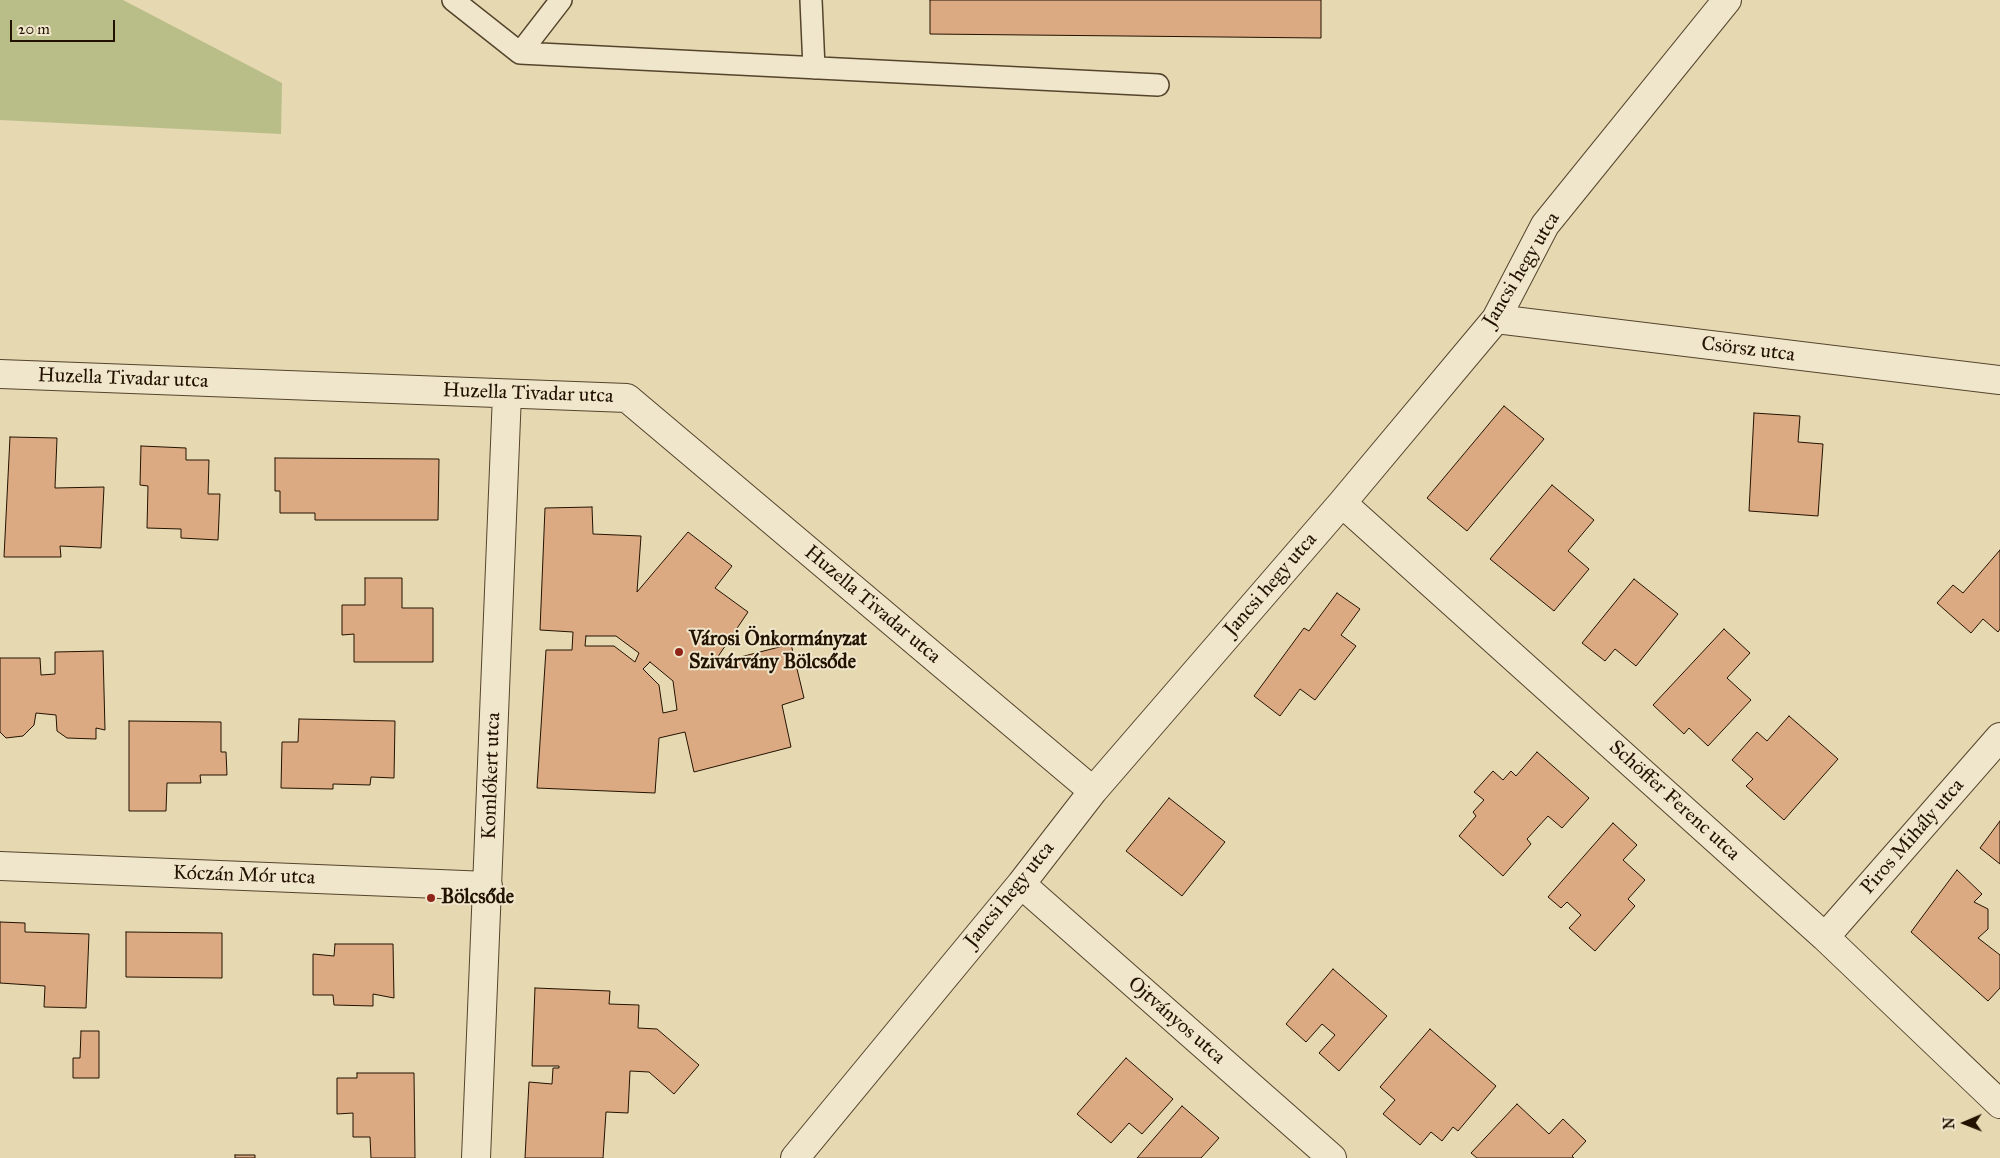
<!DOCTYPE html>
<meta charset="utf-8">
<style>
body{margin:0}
#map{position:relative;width:2000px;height:1158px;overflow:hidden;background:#e6d8b1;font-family:"IM FELL Great Primer",serif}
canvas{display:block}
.north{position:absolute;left:1940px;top:1098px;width:50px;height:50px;-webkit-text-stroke:4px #efe6cc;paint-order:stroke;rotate:269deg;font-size:14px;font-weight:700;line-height:20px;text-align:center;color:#231200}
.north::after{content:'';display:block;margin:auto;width:18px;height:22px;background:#231200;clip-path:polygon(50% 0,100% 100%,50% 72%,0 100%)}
.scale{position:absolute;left:10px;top:20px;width:105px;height:22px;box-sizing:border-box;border:2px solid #231200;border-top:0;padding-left:6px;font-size:15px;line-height:18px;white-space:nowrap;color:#231200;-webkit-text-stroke:4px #efe6cc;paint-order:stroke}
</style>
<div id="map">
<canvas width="2000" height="1158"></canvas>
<div class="north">N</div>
<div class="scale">20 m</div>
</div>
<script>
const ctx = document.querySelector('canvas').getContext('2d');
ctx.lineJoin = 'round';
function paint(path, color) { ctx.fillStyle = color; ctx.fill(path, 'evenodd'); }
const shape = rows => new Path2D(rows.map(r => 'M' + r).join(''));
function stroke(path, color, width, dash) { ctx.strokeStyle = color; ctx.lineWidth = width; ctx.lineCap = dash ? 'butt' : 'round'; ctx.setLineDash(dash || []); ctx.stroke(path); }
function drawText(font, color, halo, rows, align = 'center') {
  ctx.font = font + ' "IM FELL Great Primer",serif'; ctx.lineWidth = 4; ctx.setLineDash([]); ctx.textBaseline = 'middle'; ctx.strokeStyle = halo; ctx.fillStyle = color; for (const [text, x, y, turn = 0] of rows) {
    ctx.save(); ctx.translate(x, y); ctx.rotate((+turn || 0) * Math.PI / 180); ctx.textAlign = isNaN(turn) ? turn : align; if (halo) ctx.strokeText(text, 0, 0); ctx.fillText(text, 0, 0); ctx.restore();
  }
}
paint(shape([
 [0,0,123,0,282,83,281,134,0,120]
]), '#b9be89');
const building = shape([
 [930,0,1321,0,1321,38,930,34,930,0],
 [1504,406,1544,439,1467,531,1427,498,1504,406],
 [1754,413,1800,416,1798,442,1823,444,1818,516,1749,511,1754,413],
 [10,437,57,438,55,488,104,487,101,548,60,546,61,557,4,557,10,437],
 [141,446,186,448,186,460,209,460,208,494,220,494,218,540,181,538,181,529,147,528,148,486,140,485,141,446],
 [275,458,439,459,438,520,315,520,315,513,280,513,280,491,275,491,275,458],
 [1552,485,1594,520,1568,551,1589,569,1554,611,1490,559,1552,485],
 [592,507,593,534,641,536,637,592,688,532,732,566,715,588,748,612,713,664,791,644,804,698,782,705,791,747,694,772,685,732,659,738,655,793,537,788,546,650,572,650,573,632,540,630,545,508,592,507],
 [586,636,616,636,639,653,635,662,614,646,585,646,586,636],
 [650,662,673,681,677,710,663,713,659,685,643,669,650,662],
 [2000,550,2000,629,1998,632,1983,619,1971,633,1937,603,1953,585,1963,593,2000,550],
 [365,578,402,578,402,608,433,608,433,662,354,662,354,634,342,635,342,605,365,605,365,578],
 [1634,579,1678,614,1636,666,1615,649,1605,661,1582,643,1634,579],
 [1337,593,1360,609,1341,635,1356,646,1315,700,1300,689,1280,716,1254,696,1304,628,1309,631,1337,593],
 [1724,629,1750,653,1727,678,1751,700,1708,746,1689,728,1684,734,1653,705,1724,629],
 [103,651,105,730,96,728,96,739,67,738,57,731,56,715,36,713,34,725,23,736,6,738,0,732,0,658,40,658,41,675,55,674,55,652,103,651],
 [1789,716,1838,759,1784,820,1746,786,1753,779,1732,760,1757,732,1767,741,1789,716],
 [299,719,395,721,394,778,371,777,370,785,333,784,333,789,281,788,282,742,298,742,299,719],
 [129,721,221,722,221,752,226,752,227,775,200,775,201,783,167,783,166,811,129,811,129,721],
 [1537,752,1589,798,1562,828,1548,816,1527,839,1531,844,1503,876,1459,836,1476,816,1473,812,1484,800,1474,792,1493,771,1503,780,1511,771,1516,776,1537,752],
 [1169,798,1225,842,1182,896,1126,851,1169,798],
 [2000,821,2000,864,1980,848,2000,821],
 [1613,823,1637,845,1623,860,1645,880,1628,899,1635,906,1595,951,1569,928,1581,915,1567,902,1561,908,1548,897,1613,823],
 [1957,870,1982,894,1974,902,1988,909,1988,929,1978,938,2000,955,2000,988,1988,1001,1911,932,1957,870],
 [0,922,25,923,25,932,89,934,86,1008,44,1007,45,986,0,983,0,922],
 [126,932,222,933,222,978,126,977,126,932],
 [335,944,393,944,394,998,373,994,373,1006,334,1005,333,995,313,995,313,954,334,956,335,944],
 [1333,969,1387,1016,1339,1071,1319,1053,1335,1035,1322,1024,1306,1042,1286,1024,1333,969],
 [535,988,610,991,609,1004,639,1005,638,1028,657,1029,699,1065,674,1094,649,1072,630,1071,628,1113,606,1112,603,1158,525,1158,529,1082,552,1084,553,1068,559,1068,559,1066,532,1066,535,988],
 [1430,1029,1496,1086,1458,1131,1453,1127,1442,1141,1431,1132,1420,1145,1383,1114,1395,1100,1380,1087,1430,1029],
 [81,1031,99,1031,99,1078,73,1078,73,1058,80,1058,81,1031],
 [1126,1058,1173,1099,1142,1134,1129,1123,1111,1143,1077,1114,1126,1058],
 [357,1073,414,1073,415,1158,371,1158,370,1137,353,1137,353,1113,337,1114,337,1078,357,1078,357,1073],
 [1517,1104,1549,1134,1563,1119,1586,1141,1572,1156,1574,1158,1477,1158,1471,1153,1517,1104],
 [1182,1106,1219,1138,1201,1158,1137,1158,1182,1106],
 [235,1155,255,1155,255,1158,235,1158,235,1155]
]);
paint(building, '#dcaa82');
stroke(building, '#231200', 1);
const service = shape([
 [453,0,520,53,1158,85],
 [811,0,814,68],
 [520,53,561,0]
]);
const minor = shape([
 [1496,319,2000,380],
 [0,374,627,398,1093,791],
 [1342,503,1825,937,2000,1104],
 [0,866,488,886],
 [1021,884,1332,1158],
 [1825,937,2000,737],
 [476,1158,507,394],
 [795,1158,1021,884,1093,791,1342,503,1496,319,1545,225,1727,0]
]);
stroke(service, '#54442c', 24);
stroke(minor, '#54442c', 30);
stroke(service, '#efe6cc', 21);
stroke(minor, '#efe6cc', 28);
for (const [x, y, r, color] of [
 [679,652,5,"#8f2418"],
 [431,898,5,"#8f2418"]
]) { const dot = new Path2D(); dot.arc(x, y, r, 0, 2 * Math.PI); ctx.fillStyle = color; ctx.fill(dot); stroke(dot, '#efe6cc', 2); }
drawText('20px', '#231200', '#efe6cc', [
 ["Jancsi hegy utca",1522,270,-59],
 ["Csörsz utca",1748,350,7],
 ["Huzella Tivadar utca",123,379,2],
 ["Huzella Tivadar utca",528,394,2],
 ["Jancsi hegy utca",1271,585,-49],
 ["Huzella Tivadar utca",872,605,40],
 ["Komlókert utca",492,776,-88],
 ["Schöffer Ferenc utca",1674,801,42],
 ["Piros Mihály utca",1913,837,-49],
 ["Kóczán Mór utca",244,876,2],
 ["Jancsi hegy utca",1010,895,-51],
 ["Ojtványos utca",1176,1021,41]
]);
drawText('bold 20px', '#231200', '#efe6cc', [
 ["Városi Önkormányzat",689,640],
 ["Szivárvány Bölcsőde",689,663],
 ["Bölcsőde",441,898]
], 'left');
</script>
